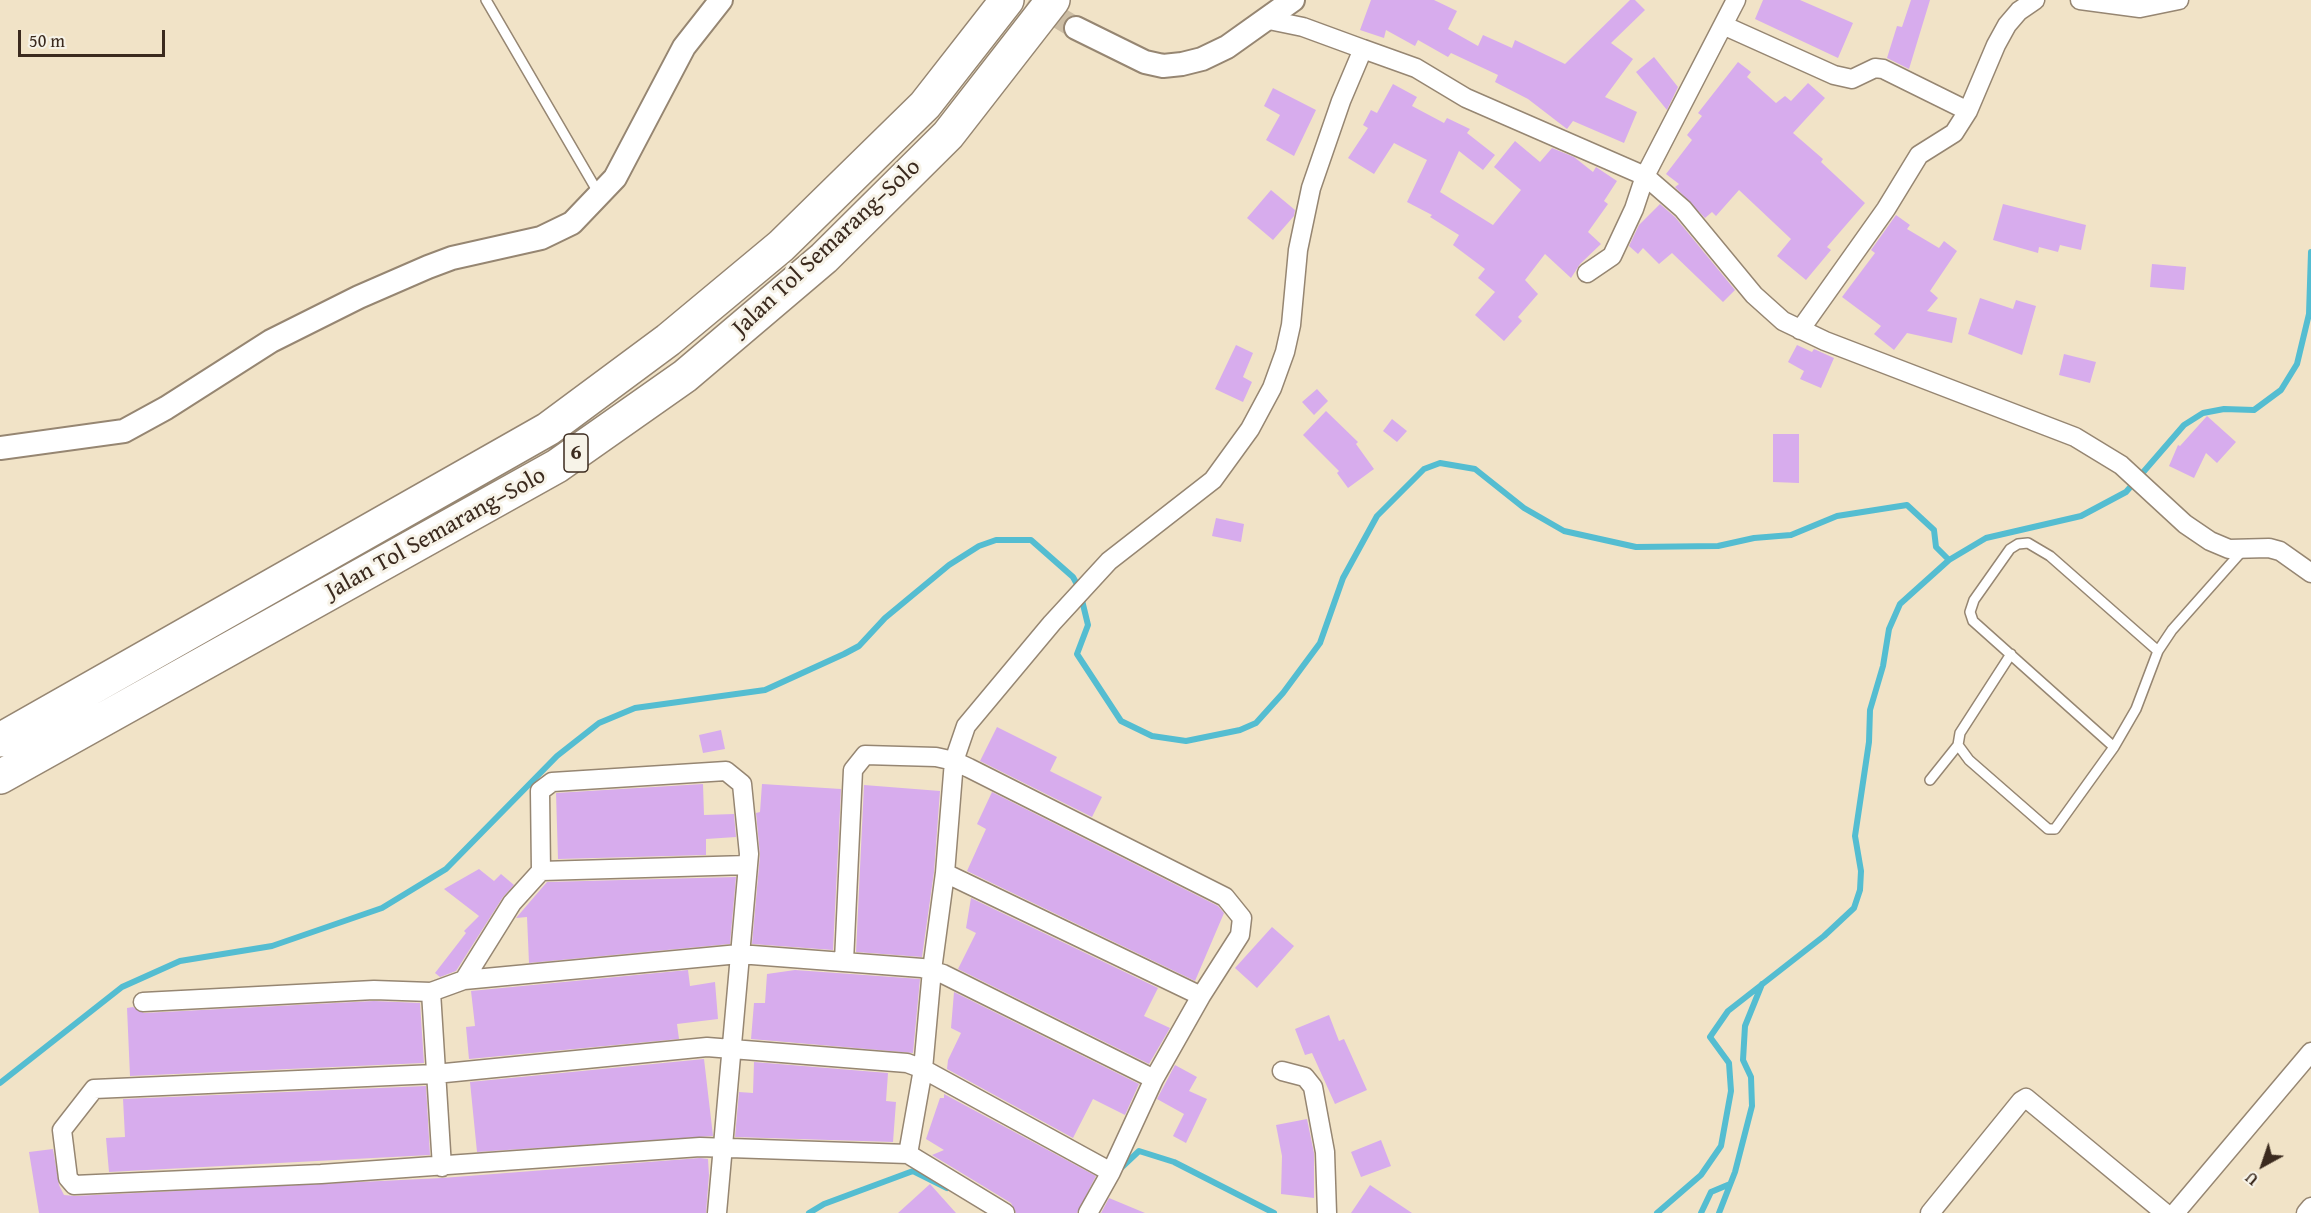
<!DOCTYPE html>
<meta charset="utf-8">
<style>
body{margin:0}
#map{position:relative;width:2311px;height:1213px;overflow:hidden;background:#f1e3c7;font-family:"Gentium Book Plus",serif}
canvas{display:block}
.north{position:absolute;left:2233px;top:1135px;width:60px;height:60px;-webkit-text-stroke:4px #f7f3e8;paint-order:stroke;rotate:220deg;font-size:16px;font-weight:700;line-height:24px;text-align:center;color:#3b2a1e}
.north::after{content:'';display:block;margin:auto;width:21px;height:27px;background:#3b2a1e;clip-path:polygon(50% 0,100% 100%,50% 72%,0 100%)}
.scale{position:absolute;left:18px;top:30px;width:147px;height:27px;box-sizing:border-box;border:3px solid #3b2a1e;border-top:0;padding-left:8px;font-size:18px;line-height:21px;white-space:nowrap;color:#3b2a1e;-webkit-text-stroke:4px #f7f3e8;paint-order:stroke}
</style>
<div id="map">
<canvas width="2311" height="1213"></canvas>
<div class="north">U</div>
<div class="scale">50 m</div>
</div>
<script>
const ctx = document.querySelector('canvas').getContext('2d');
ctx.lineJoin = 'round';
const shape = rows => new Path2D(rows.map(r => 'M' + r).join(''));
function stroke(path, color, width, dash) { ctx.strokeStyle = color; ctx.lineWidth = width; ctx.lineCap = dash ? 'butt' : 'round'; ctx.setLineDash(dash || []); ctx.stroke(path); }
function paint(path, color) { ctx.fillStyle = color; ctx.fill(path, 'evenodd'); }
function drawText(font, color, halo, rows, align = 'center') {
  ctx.font = font + ' "Gentium Book Plus",serif'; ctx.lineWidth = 6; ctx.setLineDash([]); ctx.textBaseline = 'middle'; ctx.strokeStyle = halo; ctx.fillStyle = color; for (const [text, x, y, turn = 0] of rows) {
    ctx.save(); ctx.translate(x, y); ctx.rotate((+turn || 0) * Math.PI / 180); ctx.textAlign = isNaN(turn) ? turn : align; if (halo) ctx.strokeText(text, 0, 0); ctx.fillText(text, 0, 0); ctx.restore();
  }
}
stroke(shape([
 [0,1083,122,987,180,961,272,946,382,908,446,869,557,756,599,723,635,708,765,690,844,654,859,646,885,618,949,565,979,546,996,540,1031,540,1073,577,1079,588,1088,625,1077,654,1121,721,1152,736,1186,741,1240,730,1256,723,1283,693,1320,643,1343,578,1377,516,1424,469,1440,463,1475,469,1524,508,1564,531,1636,547,1718,546,1754,538,1791,535,1837,516,1907,505,1934,530,1936,547,1949,560],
 [1122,1167,1139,1151,1174,1162,1274,1213],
 [809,1213,824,1204,913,1171,947,1188],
 [1657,1213,1701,1175,1721,1146,1731,1091,1729,1063,1710,1037,1728,1011,1824,936,1854,908,1860,890,1861,871,1855,836,1869,742,1870,710,1883,666,1889,629,1900,604,1949,560,1986,538,2081,516,2126,492,2184,425,2203,413,2224,409,2254,410,2281,390,2297,364,2309,314,2311,252],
 [1701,1213,1711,1192,1730,1184],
 [1719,1213,1735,1172,1752,1106,1751,1077,1743,1060,1745,1026,1762,984]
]), '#54bdd1', 6);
paint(shape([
 [1371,0,1434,0,1457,11,1448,29,1478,46,1483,35,1512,48,1515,40,1565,64,1630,0,1635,0,1645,10,1611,43,1633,59,1605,97,1637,112,1624,143,1573,121,1567,129,1528,99,1495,82,1498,75,1451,53,1448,57,1418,40,1415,46,1386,30,1384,38,1360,30],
 [1763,0,1800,0,1853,23,1838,58,1755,19],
 [1911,0,1930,0,1909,69,1887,58,1897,26,1902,27],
 [1654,57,1678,87,1667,110,1636,72],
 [1738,62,1751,72,1747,77,1776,103,1785,96,1791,101,1808,83,1825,98,1793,133,1823,159,1821,162,1865,203,1827,247,1831,250,1806,280,1777,256,1791,239,1739,190,1716,216,1712,212,1705,218,1675,187,1679,184,1666,174,1692,140,1687,135,1702,116,1698,113],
 [1393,84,1417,97,1412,106,1444,123,1447,118,1470,129,1467,133,1495,155,1483,170,1459,151,1440,192,1493,225,1521,190,1494,167,1515,141,1540,162,1552,148,1574,157,1593,172,1596,167,1617,181,1604,201,1608,204,1588,232,1601,244,1580,264,1571,278,1545,254,1525,280,1538,294,1518,317,1522,321,1504,341,1475,315,1495,292,1478,278,1485,269,1453,245,1459,235,1430,217,1432,215,1407,202,1427,160,1394,143,1374,174,1348,158,1368,128,1363,125,1371,110,1377,113],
 [1273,88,1316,110,1294,156,1266,140,1280,115,1264,106],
 [1271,190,1295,210,1294,216,1273,240,1247,218],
 [1660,204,1675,217,1735,290,1723,302,1672,253,1659,264,1643,248,1638,254,1629,246,1639,225],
 [2003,204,2086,225,2081,250,2060,245,2058,252,2039,247,2038,253,1993,240],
 [1896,215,1910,225,1907,229,1939,248,1944,241,1957,251,1930,291,1938,298,1927,311,1957,318,1952,343,1907,333,1894,350,1874,334,1881,326,1842,297,1875,253,1871,250],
 [2152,264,2186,267,2184,290,2150,287],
 [1980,298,2013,309,2016,300,2036,306,2022,355,1968,334],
 [1236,345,1253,353,1243,377,1252,382,1243,402,1215,389],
 [1797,345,1812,352,1814,349,1834,358,1821,388,1800,379,1804,371,1788,362],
 [2064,354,2096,362,2090,383,2059,375],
 [1317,389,1328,401,1314,415,1302,402],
 [1326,411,1358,442,1356,444,1374,469,1348,488,1337,473,1339,471,1303,435],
 [2207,416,2236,442,2217,463,2206,453,2194,478,2169,466,2178,445,2180,446],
 [1392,419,1407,431,1397,442,1383,431],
 [1773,434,1799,434,1799,483,1773,482],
 [1216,518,1244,524,1241,542,1212,536],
 [997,727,1057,757,1050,771,1102,797,1092,817,980,761],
 [721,730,725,749,703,753,699,735],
 [703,784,704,815,734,814,736,837,706,839,706,855,558,859,556,793],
 [762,784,841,789,833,950,752,944,760,855,756,813,760,812],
 [864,785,940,791,934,872,922,957,856,952],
 [992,792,1218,906,1224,913,1195,981,967,871,986,829,977,824],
 [479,869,494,881,501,874,514,885,503,897,456,971,440,977,435,973,466,933,464,931,479,916,444,889],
 [736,877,730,944,529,963,527,917,516,918,547,882],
 [971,898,1158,988,1144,1016,1170,1028,1149,1064,958,969,976,933,966,928],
 [1272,927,1294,946,1257,988,1235,968],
 [688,970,690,986,715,982,718,1019,677,1024,679,1039,469,1059,466,1027,475,1026,471,991],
 [795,970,920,979,913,1053,751,1039,754,1003,765,1003,767,974],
 [954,992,1139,1084,1125,1115,1093,1099,1073,1138,947,1069,948,1060,961,1033,951,1028],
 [374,1001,420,1003,424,1063,130,1076,127,1008,133,1007,144,1013],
 [1329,1015,1339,1041,1344,1039,1367,1090,1335,1104,1312,1053,1305,1055,1295,1029],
 [704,1059,713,1136,477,1152,470,1082],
 [754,1062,888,1073,886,1101,896,1102,893,1142,735,1137,739,1092,753,1093],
 [1175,1065,1197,1077,1189,1091,1207,1099,1186,1143,1173,1136,1184,1114,1157,1099],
 [426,1086,430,1155,109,1172,106,1138,125,1137,123,1099],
 [944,1094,1096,1176,1077,1213,1016,1213,1011,1203,932,1155,944,1150,926,1139,940,1098,944,1098],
 [1307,1119,1314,1153,1314,1198,1281,1194,1282,1156,1276,1125],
 [1381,1140,1391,1166,1361,1177,1351,1152],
 [53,1149,59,1185,64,1195,75,1196,442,1178,700,1158,708,1159,709,1175,706,1213,39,1213,29,1152],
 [930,1184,956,1213,898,1213],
 [1370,1185,1412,1213,1351,1213],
 [1109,1198,1145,1213,1101,1213]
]), '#d7aced');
stroke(shape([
 [1029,0,1076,28]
]), '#cdbea5', 22, [22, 11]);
const service = shape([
 [486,0,599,194],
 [2011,654,1960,733,1958,745,1969,760,2048,829,2055,829,2114,747,2136,709,2158,651,2172,630,2243,550],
 [2114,747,1973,621,1970,612,1974,600,2010,549,2018,544,2028,543,2050,556,2158,651],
 [1930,780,1958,745]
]);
const minor = shape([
 [2080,0,2140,8,2179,0],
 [1269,20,1303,27,1363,49],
 [1725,26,1834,75,1852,79,1875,68,1883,69,1968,111,1954,133,1919,155,1886,209,1800,330],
 [1968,111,1996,45,2007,25,2019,11,2035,0],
 [1587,273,1612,256,1634,209,1645,176,1736,0],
 [541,871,540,791,552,782,726,771,742,784,749,854,717,1213],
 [945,873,1201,996],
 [844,961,853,770,865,755,936,757,954,761,969,768,1225,897,1242,918,1240,935,1201,996,1154,1079,1111,1172,923,1069,907,1063,707,1047,435,1074,94,1089,62,1130,68,1178,74,1185,321,1174,700,1147,908,1154,923,1069,932,970,945,873,954,761,966,726,1052,623,1109,561,1213,480,1250,429,1272,388,1285,352,1291,325,1298,250,1311,188,1341,101,1363,49,1416,68,1466,98,1645,176,1683,209,1754,295,1783,321,1825,341,2075,437,2121,465,2185,524,2210,541,2229,549,2269,548,2280,551,2311,573],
 [464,980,739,954,922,968,943,974,1154,1079],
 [431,992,464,980,512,903,541,871,748,865],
 [143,1002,374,990,431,992,442,1167],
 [1282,1071,1305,1077,1313,1087,1325,1152,1327,1213],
 [908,1154,1005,1213],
 [1088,1213,1111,1172],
 [1930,1213,2021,1101,2026,1098,2165,1213],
 [2175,1213,2311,1052],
 [2306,1213,2311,1207]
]);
const tertiary = shape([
 [1076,28,1145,62,1163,66,1182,64,1202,59,1227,47,1293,0],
 [0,448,124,431,166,408,271,341,359,297,428,267,452,258,541,238,572,223,615,178,684,47,721,0]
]);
const motorway = shape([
 [0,740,548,429,668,340,781,246,925,105,1007,0],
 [0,777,557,466,685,376,824,258,948,135,1053,0]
]);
stroke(service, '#968672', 12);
stroke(minor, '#968672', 21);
stroke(tertiary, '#968672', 26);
stroke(motorway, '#968672', 36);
stroke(service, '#fff', 9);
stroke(minor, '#fff', 18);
stroke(tertiary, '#fff', 22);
stroke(motorway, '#fff', 33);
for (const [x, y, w] of [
 [576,453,24]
]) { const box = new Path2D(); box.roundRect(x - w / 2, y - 19, w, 38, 4.5); ctx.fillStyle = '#f7f3e8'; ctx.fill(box); stroke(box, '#3b2a1e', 1.5); }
drawText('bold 22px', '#3b2a1e', null, [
 ["6",576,453]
]);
drawText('24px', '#3b2a1e', '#f7f3e8', [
 ["Jalan Tol Semarang–Solo",827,248,-43],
 ["Jalan Tol Semarang–Solo",436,534,-29]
]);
</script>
